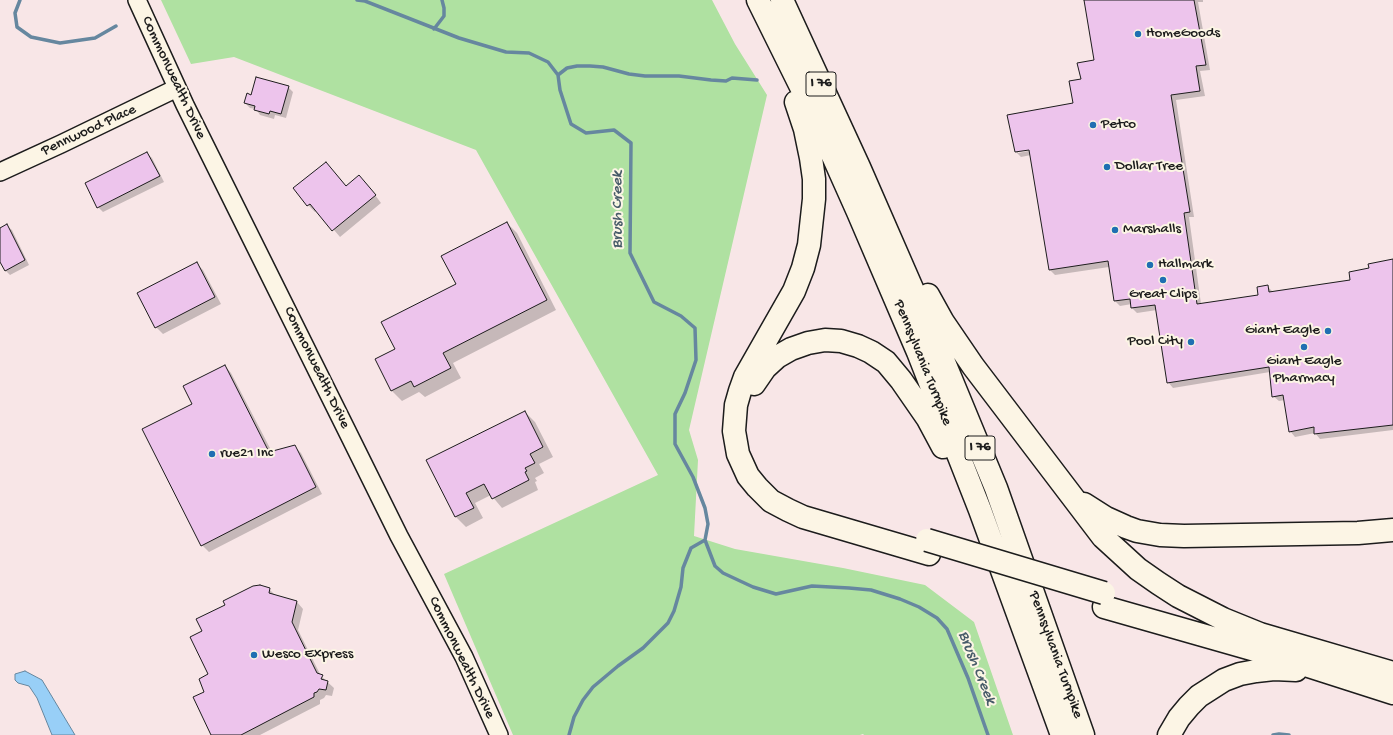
<!DOCTYPE html>
<style>
body{margin:0}
canvas{display:block;background:#f8e6e7}
</style>
<canvas width="1393" height="735"></canvas>
<script>
const ctx = document.querySelector('canvas').getContext('2d');
ctx.lineJoin = 'round';
function paint(path, color) { ctx.fillStyle = color; ctx.fill(path, 'evenodd'); }
const shape = rows => new Path2D(rows.map(r => 'M' + r).join(''));
function stroke(path, color, width, dash) { ctx.strokeStyle = color; ctx.lineWidth = width; ctx.lineCap = dash ? 'butt' : 'round'; ctx.setLineDash(dash || []); ctx.stroke(path); }
function drawText(font, color, halo, rows, align = 'center') {
  ctx.font = font + ' "Gochi Hand",sans-serif'; ctx.lineWidth = 4; ctx.setLineDash([]); ctx.textBaseline = 'middle'; ctx.strokeStyle = halo; ctx.fillStyle = color; for (const [text, x, y, turn = 0] of rows) {
    ctx.save(); ctx.translate(x, y); ctx.rotate((+turn || 0) * Math.PI / 180); ctx.textAlign = isNaN(turn) ? turn : align; if (halo) ctx.strokeText(text, 0, 0); ctx.fillText(text, 0, 0); ctx.restore();
  }
}
paint(shape([
 [161,0,712,0,735,44,767,95,689,430,698,460,694,536,735,549,843,568,925,585,974,622,1013,735,864,735,863,734,860,735,513,735,444,574,658,475,476,150,234,57,191,64]
]), '#afe1a1');
const water = shape([
 [25,671,42,680,75,735,52,735,37,698,29,686,18,683,15,680,15,674,25,671]
]);
paint(water, '#98cff7');
stroke(water, '#66879f', 1);
paint(shape([
 [1085,0,1203,0,1203,2,1198,2,1210,70,1200,71,1205,96,1176,100,1194,217,1189,217,1201,304,1259,296,1268,287,1273,292,1352,281,1370,269,1393,260,1393,430,1320,439,1315,433,1295,437,1290,431,1285,400,1279,401,1273,396,1270,372,1173,388,1168,382,1157,310,1137,313,1132,308,1132,304,1120,306,1115,301,1109,267,1055,275,1050,270,1031,155,1021,157,1016,152,1074,104,1082,80,1095,61],
 [1033,148,1034,150,1018,153,1018,151],
 [288,87,293,92,286,118,275,115,274,119,260,115,256,109,250,108,245,103,252,96],
 [147,153,152,158,164,182,103,212,98,207],
 [326,163,347,187,366,183,381,203,340,237,317,210,315,212,308,205],
 [507,223,517,233,556,310,453,363,461,378,425,397,419,392,402,401,392,391,376,360,396,349,457,285],
 [7,226,12,230,29,265,10,275,5,270,0,259,0,229],
 [197,264,203,270,221,304,163,334,156,327],
 [225,366,231,373,272,452,294,446,301,453,322,494,209,552,202,545,193,405],
 [525,412,535,422,553,457,539,464,544,473,535,478,537,481,535,482,538,490,502,508,491,495,475,503,483,518,466,527,456,517,428,460],
 [269,589,276,596,297,602,303,609,298,630,321,676,334,688,332,696,326,695,324,698,320,700,320,704,260,735,212,735,206,692,209,675,203,631]
]), '#0003');
stroke(shape([
 [20,0,15,13,17,27,31,37,60,43,95,38,116,26],
 [357,0,365,1,459,38,506,52,529,53,548,62,558,75,560,90,571,124,586,133,614,130,631,143,630,253,654,302,681,316,695,328,696,360,685,393,675,414,675,444,693,477,705,508,708,524,705,540,715,566,723,573,753,587,776,594,812,586,849,588,871,590,900,599,919,607,937,618,947,629,968,678,988,735],
 [434,29,444,16,444,8,442,0],
 [558,75,567,68,577,66,590,66,603,67,629,74,645,76,679,76,711,80,726,81,732,78,757,80],
 [569,735,574,717,583,700,593,687,618,666,643,648,668,623,674,611,681,587,683,568,691,548,705,540],
 [1273,735,1279,734,1289,735]
]), '#66879f', 3.5);
const building = shape([
 [1084,0,1194,0,1206,65,1196,66,1200,91,1171,95,1190,212,1184,213,1197,304,1258,295,1257,287,1268,285,1269,292,1350,280,1349,272,1369,268,1368,264,1393,259,1393,425,1314,434,1314,427,1289,432,1283,395,1272,397,1269,367,1167,383,1155,305,1131,308,1130,299,1114,301,1108,261,1049,270,1029,150,1015,152,1007,115,1073,103,1069,81,1081,79,1077,63,1094,60,1084,0],
 [256,77,289,86,281,114,270,111,269,114,254,110,255,106,244,103,247,93,251,95,256,77],
 [147,152,160,176,97,208,85,183,147,152],
 [326,162,346,186,359,175,376,195,332,231,310,204,307,206,293,188,326,162],
 [507,222,547,300,443,353,451,368,414,387,411,381,391,391,375,359,395,349,381,322,456,284,441,256,507,222],
 [7,224,25,260,5,271,0,262,0,228,7,224],
 [197,262,215,297,155,328,137,293,197,262],
 [225,365,269,452,295,445,316,487,201,546,142,429,192,404,183,386,225,365],
 [525,411,543,447,530,454,535,463,525,468,527,471,525,472,529,480,492,499,484,484,466,493,474,508,455,517,426,460,525,411],
 [260,585,270,588,269,593,297,601,292,622,317,673,323,675,321,679,328,681,326,690,319,689,317,692,314,693,314,697,241,735,211,735,193,697,204,692,199,679,208,674,190,637,202,631,196,619,225,605,223,601,253,586,260,585]
]);
paint(building, '#edc4ec');
stroke(building, '#1c1c1c', 1);
const minor = shape([
 [137,0,185,105,351,439,399,536,464,657,499,735],
 [0,172,61,144,177,88]
]);
const highway = shape([
 [758,0,812,109,858,212,918,352,980,510,1062,735],
 [782,0,859,167,941,355,996,488,1083,735],
 [796,102,805,129,811,158,814,179,814,199,809,245,803,268,794,291,745,377,740,391,736,405,734,431,738,454,748,476,757,487,771,501,788,510,803,517,929,554],
 [928,295,943,322,973,366,1103,537,1138,569,1158,583,1178,596,1223,619,1260,634],
 [754,384,765,368,777,357,791,349,808,343,825,340,841,341,858,346,871,352,886,362,901,380,928,419,943,447],
 [1084,504,1106,518,1126,527,1137,531,1160,535,1184,536,1358,533,1393,530],
 [1104,607,1290,660,1393,693],
 [1246,631,1260,634,1393,673],
 [1169,735,1179,718,1189,706,1199,696,1224,680,1240,674,1256,671,1274,669,1296,670]
]);
stroke(minor, '#1c1c1c', 20);
stroke(highway, '#1c1c1c', 25);
stroke(minor, '#fcf5e5', 17);
stroke(highway, '#fcf5e5', 22);
const highwayBridge = shape([
 [927,540,1104,593]
]);
stroke(highwayBridge, '#1c1c1c', 25, []);
stroke(highwayBridge, '#fcf5e5', 22);
for (const [x, y, r, color] of [
 [1138,34,4,"#1f6fb2"],
 [1093,125,4,"#1f6fb2"],
 [1107,167,4,"#1f6fb2"],
 [1115,230,4,"#1f6fb2"],
 [1150,265,4,"#1f6fb2"],
 [1163,280,4,"#1f6fb2"],
 [1328,331,4,"#1f6fb2"],
 [1191,342,4,"#1f6fb2"],
 [1304,347,4,"#1f6fb2"],
 [212,454,4,"#1f6fb2"],
 [254,655,4,"#1f6fb2"]
]) { const dot = new Path2D(); dot.arc(x, y, r, 0, 2 * Math.PI); ctx.fillStyle = color; ctx.fill(dot); stroke(dot, '#fcf5e5', 1.5); }
for (const [x, y, w] of [
 [821,84,30],
 [980,448,30]
]) { const box = new Path2D(); box.roundRect(x - w / 2, y - 12, w, 24, 3); ctx.fillStyle = '#fcf5e5'; ctx.fill(box); stroke(box, '#1c1c1c', 1); }
drawText('bold 14px', '#1c1c1c', null, [
 ["I 76",821,84],
 ["I 76",980,448]
]);
drawText('15px', '#1c1c1c', '#fcf5e5', [
 ["HomeGoods",1146,34],
 ["Petco",1101,125],
 ["Dollar Tree",1115,167],
 ["Marshalls",1123,230],
 ["Hallmark",1158,265],
 ["Great Clips",1163,295,"center"],
 ["Giant Eagle",1320,331,"right"],
 ["Pool City",1183,342,"right"],
 ["Giant Eagle",1304,362,"center"],
 ["Pharmacy",1304,379,"center"],
 ["rue21 Inc",220,454],
 ["Wesco Express",262,655]
], 'left');
drawText('15px', '#1c1c1c', '#fcf5e5', [
 ["Commonwealth Drive",173,78,65],
 ["Pennwood Place",89,131,-25],
 ["Pennsylvania Turnpike",922,363,68],
 ["Commonwealth Drive",316,368,64],
 ["Pennsylvania Turnpike",1055,655,70],
 ["Commonwealth Drive",461,658,64]
]);
drawText('italic 16px', '#475b69', '#fcf5e5', [
 ["Brush Creek",619,210,-90],
 ["Brush Creek",976,668,68]
]);
</script>
